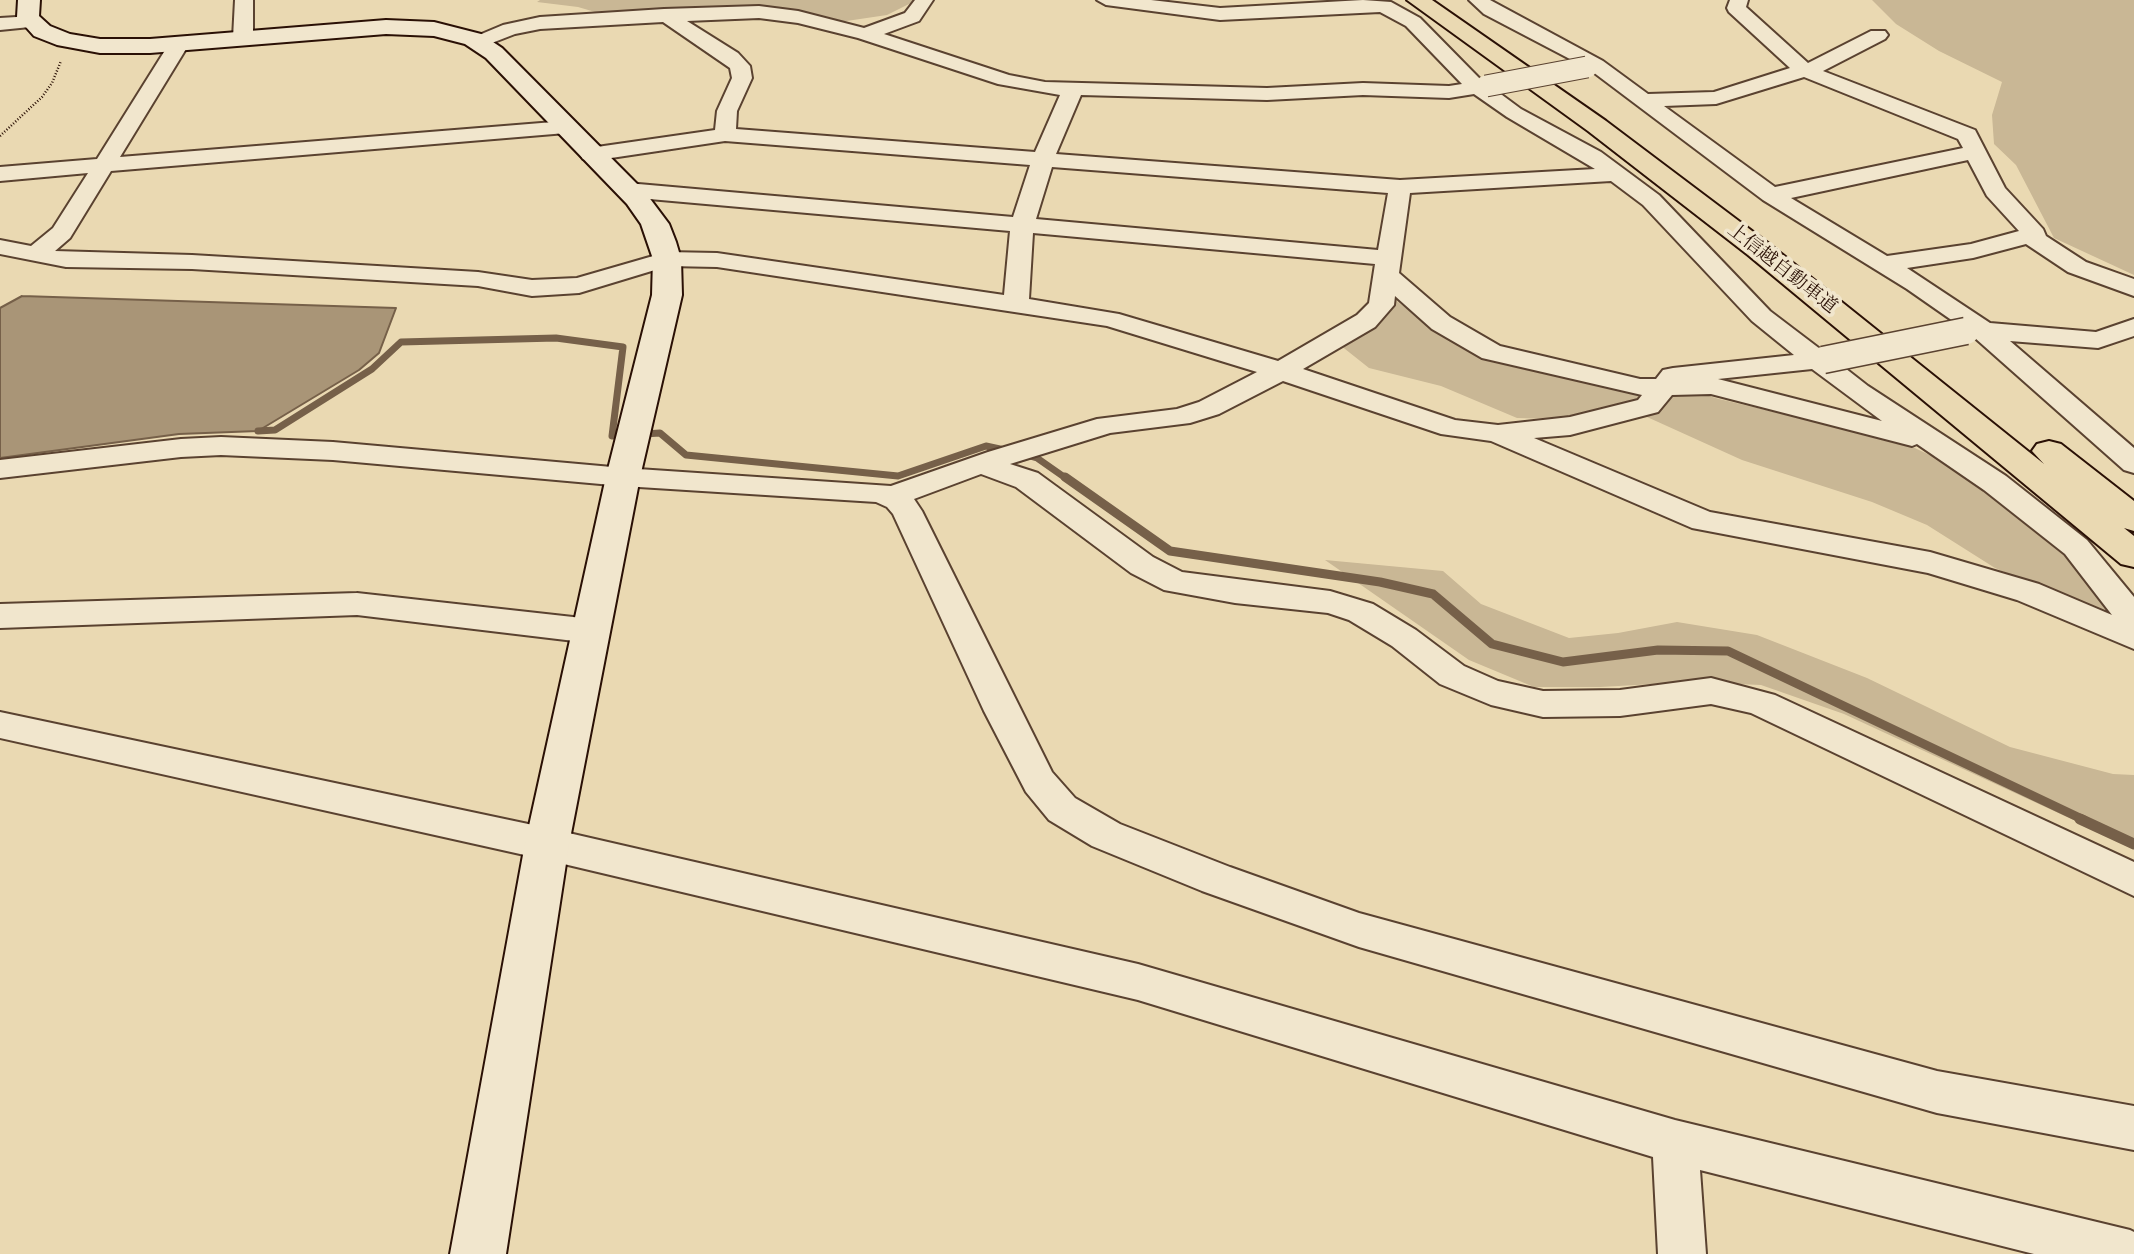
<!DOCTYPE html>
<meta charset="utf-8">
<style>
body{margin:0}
canvas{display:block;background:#ead9b2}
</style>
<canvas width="2134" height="1254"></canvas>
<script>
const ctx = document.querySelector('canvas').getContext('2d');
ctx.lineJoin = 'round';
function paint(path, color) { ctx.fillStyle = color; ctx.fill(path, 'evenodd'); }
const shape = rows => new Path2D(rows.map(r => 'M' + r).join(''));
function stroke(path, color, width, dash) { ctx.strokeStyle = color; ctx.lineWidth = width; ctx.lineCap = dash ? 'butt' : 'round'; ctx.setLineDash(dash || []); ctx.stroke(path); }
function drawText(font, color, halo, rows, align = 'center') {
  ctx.font = font + ' "Gentium Book Plus","Noto Serif JP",serif'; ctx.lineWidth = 7; ctx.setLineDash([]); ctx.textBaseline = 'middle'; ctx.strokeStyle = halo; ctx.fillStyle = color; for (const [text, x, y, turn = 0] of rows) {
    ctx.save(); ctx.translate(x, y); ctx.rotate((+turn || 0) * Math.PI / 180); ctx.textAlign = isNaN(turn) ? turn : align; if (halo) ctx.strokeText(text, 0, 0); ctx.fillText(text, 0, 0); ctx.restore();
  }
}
paint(shape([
 [540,0,917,0,887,15,833,23,808,15,602,14,578,7,537,2],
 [1872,0,2134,0,2134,275,2054,238,2016,165,1994,144,1992,115,2002,82,1939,51,1896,24],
 [1394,299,1435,330,1484,359,1644,396,1689,390,1719,399,1902,442,1968,473,2064,544,2102,593,2108,617,1995,568,1927,525,1872,502,1742,460,1636,412,1581,420,1517,418,1441,386,1369,368,1340,345,1376,328],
 [1325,560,1443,571,1481,604,1569,638,1618,633,1677,622,1757,635,1867,678,2010,747,2113,774,2134,775,2134,848,1844,714,1761,685,1690,682,1600,687,1534,687,1469,660]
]), '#c9b795');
const water = shape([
 [22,296,396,308,379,353,359,370,258,431,179,434,0,458,0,308,22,296]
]);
paint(water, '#a99577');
stroke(water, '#766049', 2);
stroke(shape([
 [258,431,275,430,372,369,401,342,556,338,623,347,612,436,660,433,686,455,898,476,986,446,1009,451],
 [1023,454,1037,458,1067,479]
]), '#766049', 7);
stroke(shape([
 [1065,477,1170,551,1380,582,1433,594,1492,644,1563,662,1658,650,1728,651,2084,820]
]), '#766049', 9);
stroke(shape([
 [2080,819,2134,844]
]), '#766049', 11);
const street = shape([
 [235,0,253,0,253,38,250,42,243,44,233,38,235,0],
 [915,0,933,0,919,21,884,34,1009,75,1045,82,1267,88,1363,83,1449,86,1462,84,1406,26,1380,12,1220,20,1106,5,1097,0,1151,0,1220,8,1363,0,1391,2,1420,18,1482,81,1493,82,1496,86,1494,89,1521,109,1601,152,1659,195,1770,311,1824,352,1833,354,1836,361,1868,386,2006,476,2087,540,2134,597,2134,649,2017,600,1928,573,1692,528,1491,441,1441,434,1283,381,1219,414,1190,423,1110,433,1010,464,1038,473,1153,557,1182,572,1330,591,1373,604,1416,630,1464,666,1498,681,1543,691,1620,690,1711,678,1775,695,2134,862,2134,896,1751,713,1711,704,1620,716,1543,717,1491,705,1440,684,1392,646,1349,620,1328,613,1235,603,1164,590,1131,573,1016,487,981,474,914,499,922,511,1052,772,1075,798,1120,824,1230,867,1359,913,1937,1071,2134,1106,2134,1150,1937,1113,1359,947,1202,891,1092,846,1049,820,1026,792,984,711,893,514,887,507,876,502,623,486,333,460,221,455,181,457,0,478,0,460,181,439,221,437,333,442,623,468,891,486,988,452,1097,419,1177,409,1199,402,1257,372,1107,326,717,267,668,266,579,293,532,296,478,286,192,269,66,267,0,254,0,240,31,246,53,228,88,173,0,181,0,167,97,159,169,44,179,38,189,44,120,157,566,121,574,122,577,127,574,132,566,133,111,171,70,238,55,251,192,255,478,272,532,280,577,278,667,252,717,253,1004,295,1010,231,627,197,619,195,616,190,619,185,627,183,1013,217,1030,165,725,141,591,161,583,159,580,154,583,149,715,130,717,111,732,78,730,68,663,22,540,29,515,34,479,48,469,42,472,38,503,25,540,17,664,9,759,6,798,11,864,28,905,13,915,0],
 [759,18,798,23,858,38,998,84,1060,95,1035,152,736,129,737,111,752,78,750,66,738,53,687,21,759,18],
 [1474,94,1507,117,1595,169,1400,180,1056,154,1081,95,1267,100,1363,95,1449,98,1474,94],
 [1052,167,1388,193,1378,250,1036,219,1052,167],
 [1611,181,1643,205,1752,321,1794,355,1673,368,1663,370,1656,379,1640,379,1500,346,1450,317,1399,273,1410,193,1611,181],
 [1033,233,1375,264,1369,303,1357,315,1278,361,1119,314,1029,299,1033,233],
 [1395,296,1432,329,1482,358,1642,395,1638,400,1570,417,1498,425,1455,420,1303,369,1375,327,1394,305,1395,296],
 [1812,369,1882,421,1718,379,1812,369],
 [1711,394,1912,446,1917,444,1984,490,2065,554,2112,615,2039,584,1930,552,1710,512,1534,438,1570,435,1658,412,1672,395,1711,394],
 [1469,0,1490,0,1603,61,1648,94,1714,92,1790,68,1729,12,1727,8,1730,0,1748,0,1746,7,1808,63,1871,31,1885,31,1888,35,1885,39,1823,71,1975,130,2005,188,2043,229,2046,236,2086,262,2134,279,2134,296,2068,272,2026,244,1973,258,1907,268,1990,323,2096,332,2134,319,2134,336,2098,348,2010,341,2134,448,2134,473,2124,470,1975,338,1966,336,1963,328,1907,289,1763,200,1589,69,1484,14,1469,0],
 [1804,77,1958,139,1963,148,1775,187,1664,106,1716,104,1804,77],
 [1968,160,1987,196,2019,231,1971,244,1887,256,1791,198,1968,160],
 [33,16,42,22,40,26,0,30,0,18,33,16],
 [357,593,591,619,603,623,608,631,603,639,591,643,357,615,0,628,0,604,357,593],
 [0,712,547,828,1138,964,1675,1120,2130,1230,2134,1232,2134,1254,2034,1254,1700,1170,1706,1254,1658,1254,1653,1157,1138,1000,547,860,0,738,0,712]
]);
const secondary = shape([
 [18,0,40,0,39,16,50,26,70,34,100,39,150,39,386,20,434,22,481,34,502,48,645,192,669,224,676,242,681,259,682,295,640,477,569,844,506,1254,450,1254,525,844,606,477,652,295,653,259,641,224,627,204,486,58,465,44,434,36,386,34,150,53,100,53,57,45,34,36,17,17,18,0]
]);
const highway = shape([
 [1407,0,1432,0,1606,121,1768,243,2044,464,2032,451,2037,444,2049,441,2061,444,2134,501,2134,531,2124,528,2134,536,2134,567,2121,564,1748,255,1588,131,1407,0]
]);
stroke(street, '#5a4230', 4);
stroke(secondary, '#2a1005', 4);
stroke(highway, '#2a1005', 4);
stroke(shape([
 [0,136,42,97,52,83,61,61]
]), '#2a1005', 2.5, [1, 2]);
paint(street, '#f1e6cd');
paint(secondary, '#f1e6cd');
paint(highway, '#ead9b2');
const streetBridgeFar1 = shape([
 [1486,86,1587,67]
]);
const streetBridge = shape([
 [1823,360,1966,331]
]);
stroke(streetBridgeFar1, '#5a4230', 23, []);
stroke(streetBridge, '#5a4230', 29, []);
stroke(streetBridgeFar1, '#f1e6cd', 21);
stroke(streetBridge, '#f1e6cd', 26);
drawText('19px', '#2a1005', '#f1e6cd', [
 ["上信越自動車道",1782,269,38]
]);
</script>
